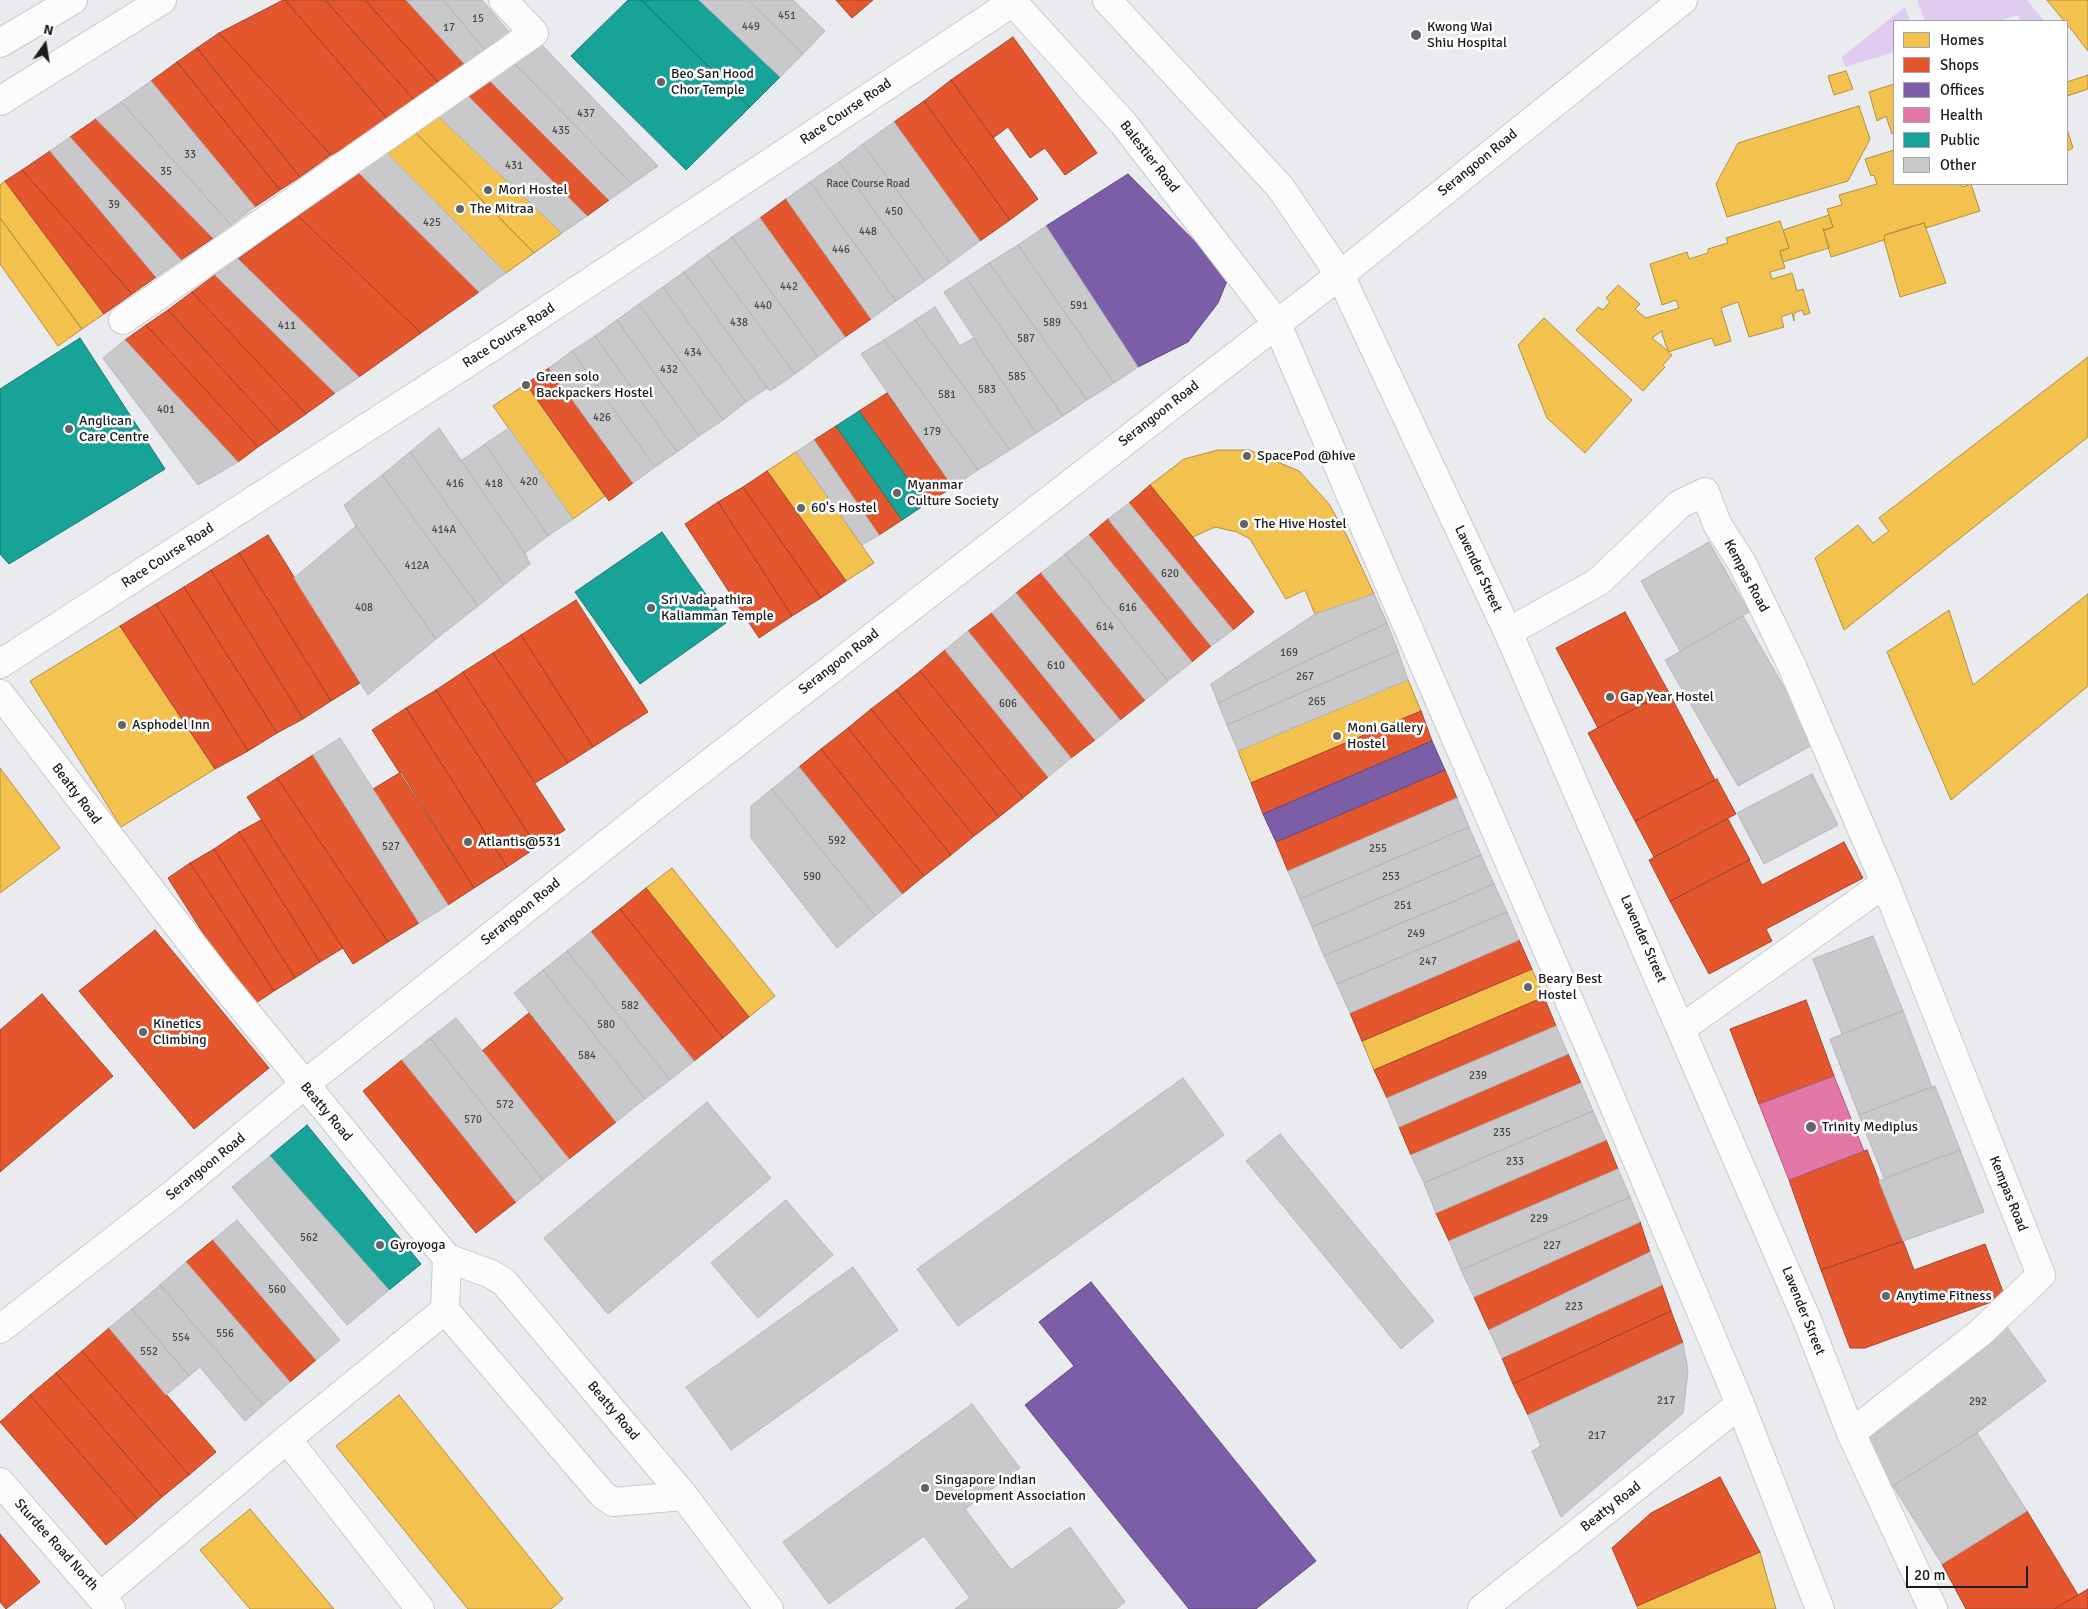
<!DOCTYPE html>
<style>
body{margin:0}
#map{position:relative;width:2088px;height:1609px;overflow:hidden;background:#e9ebee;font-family:Signika,sans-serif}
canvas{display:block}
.legend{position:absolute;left:1893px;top:20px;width:175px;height:165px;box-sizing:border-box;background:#fff;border:1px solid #a3a4a5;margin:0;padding:6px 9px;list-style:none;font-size:15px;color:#1a1c1e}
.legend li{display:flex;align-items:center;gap:10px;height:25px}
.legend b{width:25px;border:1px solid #a3a4a5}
.north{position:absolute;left:20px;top:20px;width:50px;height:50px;-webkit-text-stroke:4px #fff;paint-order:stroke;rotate:13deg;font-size:14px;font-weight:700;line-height:20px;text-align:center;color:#1a1c1e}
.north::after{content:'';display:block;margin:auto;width:18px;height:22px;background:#1a1c1e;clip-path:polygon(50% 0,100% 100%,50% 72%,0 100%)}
.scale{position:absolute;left:1906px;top:1566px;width:122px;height:22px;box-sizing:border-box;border:2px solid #1a1c1e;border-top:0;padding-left:6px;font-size:15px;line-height:18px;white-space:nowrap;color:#1a1c1e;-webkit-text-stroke:4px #fff;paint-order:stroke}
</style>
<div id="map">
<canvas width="2088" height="1609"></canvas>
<ul class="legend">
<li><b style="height:14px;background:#f2c14e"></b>Homes</li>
<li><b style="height:14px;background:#e4572e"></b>Shops</li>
<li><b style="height:14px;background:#7b5ea7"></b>Offices</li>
<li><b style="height:14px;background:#e377a8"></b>Health</li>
<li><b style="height:14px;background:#17a398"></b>Public</li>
<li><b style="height:14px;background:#c9c9cc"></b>Other</li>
</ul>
<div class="north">N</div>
<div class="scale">20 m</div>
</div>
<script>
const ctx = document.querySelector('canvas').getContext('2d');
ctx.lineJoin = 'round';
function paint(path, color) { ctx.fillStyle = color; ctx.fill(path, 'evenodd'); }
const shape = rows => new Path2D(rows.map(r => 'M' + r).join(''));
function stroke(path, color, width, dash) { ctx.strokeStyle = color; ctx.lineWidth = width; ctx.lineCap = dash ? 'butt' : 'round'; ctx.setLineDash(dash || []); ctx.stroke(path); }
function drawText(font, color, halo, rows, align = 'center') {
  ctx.font = font + ' Signika,sans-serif'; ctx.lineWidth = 5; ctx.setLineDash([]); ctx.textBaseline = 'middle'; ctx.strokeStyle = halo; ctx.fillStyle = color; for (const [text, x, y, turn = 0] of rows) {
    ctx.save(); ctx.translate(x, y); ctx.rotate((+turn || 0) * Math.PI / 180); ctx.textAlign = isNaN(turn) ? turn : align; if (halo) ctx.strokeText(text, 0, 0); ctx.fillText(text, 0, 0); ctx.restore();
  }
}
paint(shape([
 [1917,0,2027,0,2044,21,2020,21,2018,15,1998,21,1925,21],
 [1905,7,1910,21,1894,21,1894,52,1845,67,1842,57]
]), '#decbef');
const homes = shape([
 [2047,0,2088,0,2088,51,2067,24,2067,21,2064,21,2047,0],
 [1846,71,1853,89,1834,95,1828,76,1846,71],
 [2088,75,2088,89,2067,96,2067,82,2088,75],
 [1894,84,1894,133,1892,134,1886,116,1877,121,1869,92,1894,84],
 [1859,106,1870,139,1848,181,1727,217,1716,184,1738,143,1859,106],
 [437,115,562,233,534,253,415,132,437,115],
 [2067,129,2073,148,2067,151,2067,129],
 [415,132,534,253,506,273,386,152,415,132],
 [1894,150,1894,184,1961,184,1962,187,1971,184,1980,211,1926,228,1924,223,1903,229,1885,235,1884,240,1831,257,1823,228,1825,230,1833,227,1827,209,1842,205,1839,195,1877,184,1874,175,1871,176,1865,159,1894,150],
 [5,181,104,314,82,329,0,218,0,185,5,181],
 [1829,215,1833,227,1825,230,1823,228,1829,248,1783,262,1780,251,1789,248,1783,230,1829,215],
 [0,218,82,329,58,346,0,264,0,218],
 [1780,221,1789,248,1780,251,1785,268,1770,272,1772,279,1792,273,1797,291,1803,289,1810,313,1804,315,1802,310,1794,313,1794,321,1792,313,1781,317,1784,327,1749,337,1738,302,1721,308,1731,341,1715,346,1712,338,1668,352,1672,355,1663,365,1665,367,1643,391,1576,330,1598,307,1603,310,1610,302,1606,298,1618,285,1640,304,1635,309,1646,318,1679,308,1676,300,1662,305,1650,264,1687,252,1689,259,1708,253,1708,249,1728,243,1726,238,1780,221],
 [1662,331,1662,334,1668,351,1652,338,1662,331],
 [1924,223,1946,283,1900,297,1884,240,1885,235,1924,223],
 [1544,318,1632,400,1585,453,1547,418,1518,345,1544,318],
 [2088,357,2088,437,1844,630,1815,558,1858,525,1873,543,1889,531,1879,518,2088,357],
 [526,384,605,496,573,519,493,406,526,384],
 [1218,450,1249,450,1299,471,1329,504,1348,538,1374,594,1315,614,1305,590,1286,599,1250,539,1237,532,1215,527,1193,537,1150,485,1184,459,1218,450],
 [796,452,874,563,846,581,767,471,796,452],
 [2088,594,2088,686,1951,800,1887,652,1949,610,1973,685,2088,594],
 [120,626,215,769,121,827,30,681,120,626],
 [1408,680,1421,711,1251,783,1238,751,1408,680],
 [0,768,60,848,0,893,0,768],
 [672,868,775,996,749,1017,646,888,672,868],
 [1532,969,1544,997,1374,1070,1362,1041,1532,969],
 [399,1395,563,1599,551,1609,468,1609,336,1446,399,1395],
 [250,1509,334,1609,250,1609,200,1550,250,1509],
 [1760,1552,1776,1609,1638,1609,1637,1606,1760,1552]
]);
paint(homes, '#f2c14e');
stroke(homes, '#b19040', 1);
const shops = shape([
 [283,0,285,0,392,124,331,155,219,33,283,0],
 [285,0,325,0,419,105,392,124,285,0],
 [325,0,365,0,443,88,419,105,325,0],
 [365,0,406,0,470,70,443,88,365,0],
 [836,0,873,0,852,18,836,0],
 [219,33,331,155,300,177,197,48,219,33],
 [1013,37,1097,153,1065,175,1045,148,1030,158,1008,127,993,138,951,80,1013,37],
 [197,48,300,177,280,190,177,62,197,48],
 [177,62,280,190,255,207,151,81,177,62],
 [488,79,609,200,587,216,466,94,488,79],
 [951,80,1038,199,1010,220,924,101,951,80],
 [924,101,1010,220,980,241,894,122,924,101],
 [96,119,213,238,181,260,70,137,96,119],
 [50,151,156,277,132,294,22,170,50,151],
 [22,170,132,294,104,314,5,181,22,170],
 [358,172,479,292,421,333,298,216,358,172],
 [786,199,871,319,845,337,760,218,786,199],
 [298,216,421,333,359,377,238,259,298,216],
 [215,275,335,393,306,414,192,292,215,275],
 [192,292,306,414,280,432,168,310,192,292],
 [168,310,280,432,258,447,146,325,168,310],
 [146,325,258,447,238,462,125,340,146,325],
 [549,368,633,483,609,501,526,384,549,368],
 [887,393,953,487,926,504,859,411,887,393],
 [836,426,902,520,879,535,814,440,836,426],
 [767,471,846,581,821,598,743,487,767,471],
 [1150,485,1254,612,1233,630,1129,503,1150,485],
 [743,487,821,598,792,616,718,502,743,487],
 [718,502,792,616,759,638,685,524,718,502],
 [1108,519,1211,646,1192,662,1089,535,1108,519],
 [268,535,360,683,331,701,239,553,268,535],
 [239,553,331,701,303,719,211,570,239,553],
 [211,570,303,719,277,733,184,587,211,570],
 [1041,573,1145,700,1120,720,1016,593,1041,573],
 [184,587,277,733,248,751,156,604,184,587],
 [576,600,648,712,593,747,521,635,576,600],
 [156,604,248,751,215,769,120,626,156,604],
 [1625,612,1668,691,1598,728,1556,648,1625,612],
 [992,613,1095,740,1071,758,968,631,992,613],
 [521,635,593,747,568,763,493,653,521,635],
 [945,650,1048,777,1023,798,920,671,945,650],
 [493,653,568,763,535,783,463,672,493,653],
 [920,671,1023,798,999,817,896,690,920,671],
 [463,672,565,830,537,847,436,690,463,672],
 [436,690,537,847,507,867,406,708,436,690],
 [896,690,999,817,974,836,871,709,896,690],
 [1668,691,1715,780,1635,821,1588,733,1668,691],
 [406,708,507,867,474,888,372,730,406,708],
 [871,709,974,836,951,855,848,728,871,709],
 [1421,711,1432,741,1263,814,1251,783,1421,711],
 [848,728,951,855,924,876,821,749,848,728],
 [821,749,924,876,902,894,799,767,821,749],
 [313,755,419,923,388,942,277,778,313,755],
 [1445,770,1457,798,1288,871,1276,842,1445,770],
 [401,772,474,888,448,905,373,789,401,772],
 [277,778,388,942,353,964,247,797,277,778],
 [1717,779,1736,814,1654,857,1635,821,1717,779],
 [1728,819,1750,860,1670,901,1649,860,1728,819],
 [261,820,343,948,320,962,239,832,261,820],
 [239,832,320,962,295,978,214,849,239,832],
 [1844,842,1863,878,1766,929,1772,941,1709,974,1670,901,1749,860,1762,885,1844,842],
 [214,849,295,978,274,991,190,863,214,849],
 [190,863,274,991,250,1007,168,878,190,863],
 [646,888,749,1017,723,1038,620,909,646,888],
 [620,909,723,1038,694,1061,591,932,620,909],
 [155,930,269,1068,194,1129,79,991,155,930],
 [1519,940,1532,969,1362,1041,1350,1013,1519,940],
 [42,994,113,1076,0,1172,0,1030,42,994],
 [1544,997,1556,1026,1387,1098,1374,1070,1544,997],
 [1806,1000,1834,1076,1759,1104,1730,1029,1806,1000],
 [529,1013,616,1122,569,1159,482,1051,529,1013],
 [1568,1054,1581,1083,1411,1155,1399,1127,1568,1054],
 [402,1060,516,1202,476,1233,363,1091,402,1060],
 [1606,1140,1618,1169,1449,1241,1436,1213,1606,1140],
 [1867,1150,1903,1241,1821,1270,1789,1180,1867,1150],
 [1640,1222,1650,1252,1489,1330,1474,1297,1640,1222],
 [213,1240,316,1360,290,1382,186,1262,213,1240],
 [1903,1241,1914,1270,1985,1244,2005,1297,1865,1348,1850,1348,1821,1270,1903,1241],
 [1662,1285,1671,1311,1513,1384,1502,1358,1662,1285],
 [1671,1311,1683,1343,1528,1415,1513,1384,1671,1311],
 [109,1328,216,1452,189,1475,82,1351,109,1328],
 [82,1351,189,1475,162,1497,56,1373,82,1351],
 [56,1373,162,1497,137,1519,30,1395,56,1373],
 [30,1395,137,1519,106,1545,0,1422,30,1395],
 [1720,1477,1760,1552,1637,1606,1612,1548,1651,1513,1720,1477],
 [2027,1511,2078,1595,2054,1609,1966,1609,1942,1564,2027,1511],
 [0,1534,40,1582,6,1609,0,1602,0,1534],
 [2088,1589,2088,1609,2054,1609,2078,1595,2088,1589]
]);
paint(shops, '#e4572e');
stroke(shops, '#a74529', 1);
const offices = shape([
 [1128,174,1229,276,1218,303,1188,342,1138,367,1046,226,1128,174],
 [1432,741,1445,770,1276,842,1263,814,1432,741],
 [1091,1282,1316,1561,1256,1609,1189,1609,1025,1405,1074,1366,1039,1322,1091,1282]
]);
paint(offices, '#7b5ea7');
stroke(offices, '#5e4a7e', 1);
const health = shape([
 [1834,1076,1864,1151,1789,1180,1759,1104,1834,1076]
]);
paint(health, '#e377a8');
stroke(health, '#a75c7f', 1);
const public = shape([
 [628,0,641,0,750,107,686,170,571,56,628,0],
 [641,0,699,0,780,77,750,107,641,0],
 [80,338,165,469,9,564,0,554,0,389,80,338],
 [859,411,926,504,902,520,836,426,859,411],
 [662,532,726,623,640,684,575,592,662,532],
 [307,1125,421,1264,389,1290,270,1156,307,1125]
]);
paint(public, '#17a398');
stroke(public, '#187a73', 1);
const building = shape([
 [406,0,443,0,490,56,470,70,406,0],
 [443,0,482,0,514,38,490,56,443,0],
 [699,0,748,0,803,54,780,77,699,0],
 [748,0,793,0,825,31,803,54,748,0],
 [539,42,658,166,632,184,512,61,539,42],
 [512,61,632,184,609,200,488,79,512,61],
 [151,81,255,207,231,225,121,102,151,81],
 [466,94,587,216,562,233,437,115,466,94],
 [121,102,231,225,213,238,96,119,121,102],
 [894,122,980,241,950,263,863,144,894,122],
 [70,137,181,260,156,277,50,151,70,137],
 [863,144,950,263,925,281,839,162,863,144],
 [386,152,506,273,479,292,358,172,386,152],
 [839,162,925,281,896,301,810,182,839,162],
 [810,182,896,301,871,319,786,199,810,182],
 [760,218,845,337,818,357,732,237,760,218],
 [1046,226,1138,367,1114,383,1018,245,1046,226],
 [732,237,818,357,795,374,707,255,732,237],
 [1018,245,1114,383,1087,400,989,263,1018,245],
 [707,255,795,374,770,391,684,272,707,255],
 [238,259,359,377,335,393,215,275,238,259],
 [989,263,1087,400,1063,416,966,278,989,263],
 [684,272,767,388,746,402,663,287,684,272],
 [966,278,1063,416,1036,433,944,292,966,278],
 [663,287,746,402,723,420,639,304,663,287],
 [639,304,723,420,699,436,617,320,639,304],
 [935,307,960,346,973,338,1036,433,1010,450,915,320,935,307],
 [617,320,699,436,677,452,595,336,617,320],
 [915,320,1010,450,978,470,884,340,915,320],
 [595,336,677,452,655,467,572,351,595,336],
 [125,340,238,462,198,485,103,358,125,340],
 [884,340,978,470,953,487,861,354,884,340],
 [572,351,655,467,633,483,549,368,572,351],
 [439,428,525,553,530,564,504,585,410,452,439,428],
 [509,428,573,519,548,536,485,444,509,428],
 [814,440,879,535,862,545,796,452,814,440],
 [485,444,548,536,525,553,461,461,485,444],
 [410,452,504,585,478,606,382,475,410,452],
 [382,475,478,606,436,639,356,526,344,505,382,475],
 [1129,503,1233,630,1211,646,1108,519,1129,503],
 [356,526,436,639,368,695,294,578,356,526],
 [1089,535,1192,662,1168,681,1065,554,1089,535],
 [1709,542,1749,612,1680,651,1641,581,1709,542],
 [1065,554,1168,681,1145,700,1041,573,1065,554],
 [1016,593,1120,720,1095,740,992,613,1016,593],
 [1374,594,1387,623,1218,703,1211,684,1315,614,1374,594],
 [1743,616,1816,743,1738,786,1665,660,1743,616],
 [1387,623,1398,651,1227,725,1218,703,1387,623],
 [968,631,1071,758,1048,777,945,650,968,631],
 [1398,651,1408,680,1238,751,1227,725,1398,651],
 [340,738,448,905,419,923,313,755,340,738],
 [799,767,902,894,875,916,772,789,799,767],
 [1812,774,1838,825,1764,864,1737,813,1812,774],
 [772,789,875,916,837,948,751,838,751,806,772,789],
 [1457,798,1469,827,1300,899,1288,871,1457,798],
 [1469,827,1481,855,1312,927,1300,899,1469,827],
 [1481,855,1494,884,1324,956,1312,927,1481,855],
 [1494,884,1507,912,1337,984,1324,956,1494,884],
 [1507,912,1519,940,1350,1013,1337,984,1507,912],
 [591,932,694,1061,670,1080,567,951,591,932],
 [1873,936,1903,1011,1842,1034,1813,959,1873,936],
 [567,951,670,1080,645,1099,543,970,567,951],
 [543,970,645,1099,616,1122,514,993,543,970],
 [1903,1011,1932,1087,1859,1115,1830,1039,1903,1011],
 [456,1018,569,1159,543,1180,430,1038,456,1018],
 [1556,1026,1568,1054,1399,1127,1387,1098,1556,1026],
 [430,1038,543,1180,516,1202,402,1060,430,1038],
 [1183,1078,1224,1135,958,1326,917,1269,1183,1078],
 [1581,1083,1593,1111,1424,1183,1411,1155,1581,1083],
 [1935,1086,1960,1150,1884,1178,1859,1115,1935,1086],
 [707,1102,771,1178,608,1314,544,1238,707,1102],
 [1593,1111,1606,1140,1436,1213,1424,1183,1593,1111],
 [1280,1134,1434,1321,1401,1349,1246,1161,1280,1134],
 [1960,1150,1984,1212,1903,1241,1879,1181,1960,1150],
 [270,1156,389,1290,347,1325,232,1187,270,1156],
 [1618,1169,1630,1197,1461,1270,1449,1241,1618,1169],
 [1630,1197,1640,1222,1474,1297,1461,1270,1630,1197],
 [786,1200,833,1255,758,1318,711,1263,786,1200],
 [237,1220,340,1340,316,1360,213,1240,237,1220],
 [1650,1252,1662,1285,1502,1358,1489,1330,1650,1252],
 [186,1262,290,1382,263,1405,160,1285,186,1262],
 [853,1267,898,1330,731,1450,686,1387,853,1267],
 [160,1285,263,1405,245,1421,200,1367,189,1376,132,1309,160,1285],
 [132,1309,189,1376,166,1395,109,1328,132,1309],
 [2007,1327,2046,1381,1977,1433,1893,1486,1857,1433,2007,1327],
 [1683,1343,1688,1371,1683,1413,1561,1517,1532,1451,1541,1446,1528,1415,1683,1343],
 [972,1404,1020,1468,965,1509,1011,1570,1070,1527,1125,1602,1116,1609,955,1609,970,1598,924,1536,829,1604,783,1542,972,1404],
 [1977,1433,2027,1511,1942,1564,1893,1486,1977,1433]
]);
paint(building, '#c9c9cc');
stroke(building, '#b5b6b9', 1);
const street = shape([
 [123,320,534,33,503,0],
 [1508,632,1598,582,1680,504,1705,492,1717,524,1742,563,1791,664,1885,883,2041,1275,1980,1333,1851,1433],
 [0,664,484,352,1013,2],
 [0,694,219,979,447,1258,491,1274,504,1282,684,1496,769,1609],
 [1682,1028,1885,883],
 [445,1310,603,1495,613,1502,684,1496],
 [287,1439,420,1609],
 [0,1482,111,1609],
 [101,1596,287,1439,445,1310,447,1258],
 [1482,1609,1740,1404]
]);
const secondary = shape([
 [0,43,73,0],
 [0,101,162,0]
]);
const primary = shape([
 [1011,0,1124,124,1276,322,1590,1049,1740,1404,1820,1609],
 [1107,0,1280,187,1340,275,1508,632,1807,1320,1851,1433,1933,1609],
 [0,1329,172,1195,304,1085,670,794,1340,275,1683,0]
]);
stroke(street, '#c7c9cb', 30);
stroke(secondary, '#c7c9cb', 30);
stroke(primary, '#c7c9cb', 30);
stroke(street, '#fcfcfc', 28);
stroke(secondary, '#fcfcfc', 28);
stroke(primary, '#fcfcfc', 28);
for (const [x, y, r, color] of [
 [1416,35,6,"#626467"],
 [661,82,5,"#626467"],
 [488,190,5,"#626467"],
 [460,209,5,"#626467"],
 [526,385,5,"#626467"],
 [69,429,5,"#626467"],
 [1247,456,5,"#626467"],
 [897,493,5,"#626467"],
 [801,508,5,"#626467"],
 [1244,524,5,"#626467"],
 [651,608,5,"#626467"],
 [1610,697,5,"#626467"],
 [122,725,5,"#626467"],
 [1337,736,5,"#626467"],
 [468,842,5,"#626467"],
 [1528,987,5,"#626467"],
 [143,1032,5,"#626467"],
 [1811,1127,6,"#626467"],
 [380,1245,5,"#626467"],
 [1886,1296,5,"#626467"],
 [925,1488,5,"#626467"]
]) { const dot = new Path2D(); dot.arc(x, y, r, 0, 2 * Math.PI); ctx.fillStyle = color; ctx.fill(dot); stroke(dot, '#fff', 2); }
drawText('11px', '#46474a', null, [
 ["451",787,16],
 ["15",478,19],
 ["449",751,27],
 ["17",449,28],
 ["437",586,114],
 ["435",561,131],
 ["33",190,155],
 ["431",514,166],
 ["35",166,172],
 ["Race Course Road",868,184],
 ["39",114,205],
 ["450",894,212],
 ["425",432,223],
 ["448",868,232],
 ["446",841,250],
 ["442",789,287],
 ["440",763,306],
 ["591",1079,306],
 ["438",739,323],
 ["589",1052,323],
 ["411",287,326],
 ["587",1026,339],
 ["434",693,353],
 ["432",669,370],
 ["585",1017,377],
 ["583",987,390],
 ["581",947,395],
 ["401",166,410],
 ["426",602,418],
 ["179",932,432],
 ["420",529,482],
 ["416",455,484],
 ["418",494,484],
 ["414A",444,530],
 ["412A",417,566],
 ["620",1170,574],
 ["408",364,608],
 ["616",1128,608],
 ["614",1105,627],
 ["169",1289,653],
 ["610",1056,666],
 ["267",1305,677],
 ["265",1317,702],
 ["606",1008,704],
 ["592",837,841],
 ["527",391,847],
 ["255",1378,849],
 ["590",812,877],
 ["253",1391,877],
 ["251",1403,906],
 ["249",1416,934],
 ["247",1428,962],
 ["582",630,1006],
 ["580",606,1025],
 ["584",587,1056],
 ["239",1478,1076],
 ["572",505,1105],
 ["570",473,1120],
 ["235",1502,1133],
 ["233",1515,1162],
 ["229",1539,1219],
 ["562",309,1238],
 ["227",1552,1246],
 ["560",277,1290],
 ["223",1574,1307],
 ["556",225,1334],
 ["554",181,1338],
 ["552",149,1352],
 ["217",1666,1401],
 ["292",1978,1402],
 ["217",1597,1436]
]);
drawText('14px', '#1a1c1e', '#fff', [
 ["Kwong Wai",1427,27],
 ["Shiu Hospital",1427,43],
 ["Beo San Hood",671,74],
 ["Chor Temple",671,90],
 ["Mori Hostel",498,190],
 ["The Mitraa",470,209],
 ["Green solo",536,377],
 ["Backpackers Hostel",536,393],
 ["Anglican",79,421],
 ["Care Centre",79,437],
 ["SpacePod @hive",1257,456],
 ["Myanmar",907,485],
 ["Culture Society",907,501],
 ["60's Hostel",811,508],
 ["The Hive Hostel",1254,524],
 ["Sri Vadapathira",661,600],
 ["Kaliamman Temple",661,616],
 ["Gap Year Hostel",1620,697],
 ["Asphodel Inn",132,725],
 ["Moni Gallery",1347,728],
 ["Hostel",1347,744],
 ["Atlantis@531",478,842],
 ["Beary Best",1538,979],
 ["Hostel",1538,995],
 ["Kinetics",153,1024],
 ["Climbing",153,1040],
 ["Trinity Mediplus",1822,1127],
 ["Gyroyoga",390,1245],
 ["Anytime Fitness",1896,1296],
 ["Singapore Indian",935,1480],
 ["Development Association",935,1496]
], 'left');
drawText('14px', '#1a1c1e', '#fff', [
 ["Race Course Road",846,112,-34],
 ["Balestier Road",1149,157,52],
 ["Serangoon Road",1478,163,-39],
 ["Race Course Road",509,336,-33],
 ["Serangoon Road",1159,414,-38],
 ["Race Course Road",168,556,-33],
 ["Lavender Street",1478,569,65],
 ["Kempas Road",1746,576,62],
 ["Serangoon Road",839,662,-38],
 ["Beatty Road",76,794,53],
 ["Serangoon Road",521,912,-39],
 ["Lavender Street",1643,939,66],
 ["Beatty Road",326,1112,50],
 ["Serangoon Road",206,1167,-39],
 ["Kempas Road",2008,1194,68],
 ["Lavender Street",1803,1311,68],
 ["Beatty Road",613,1411,50],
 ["Beatty Road",1611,1507,-38],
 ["Sturdee Road North",56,1545,48]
]);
</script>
